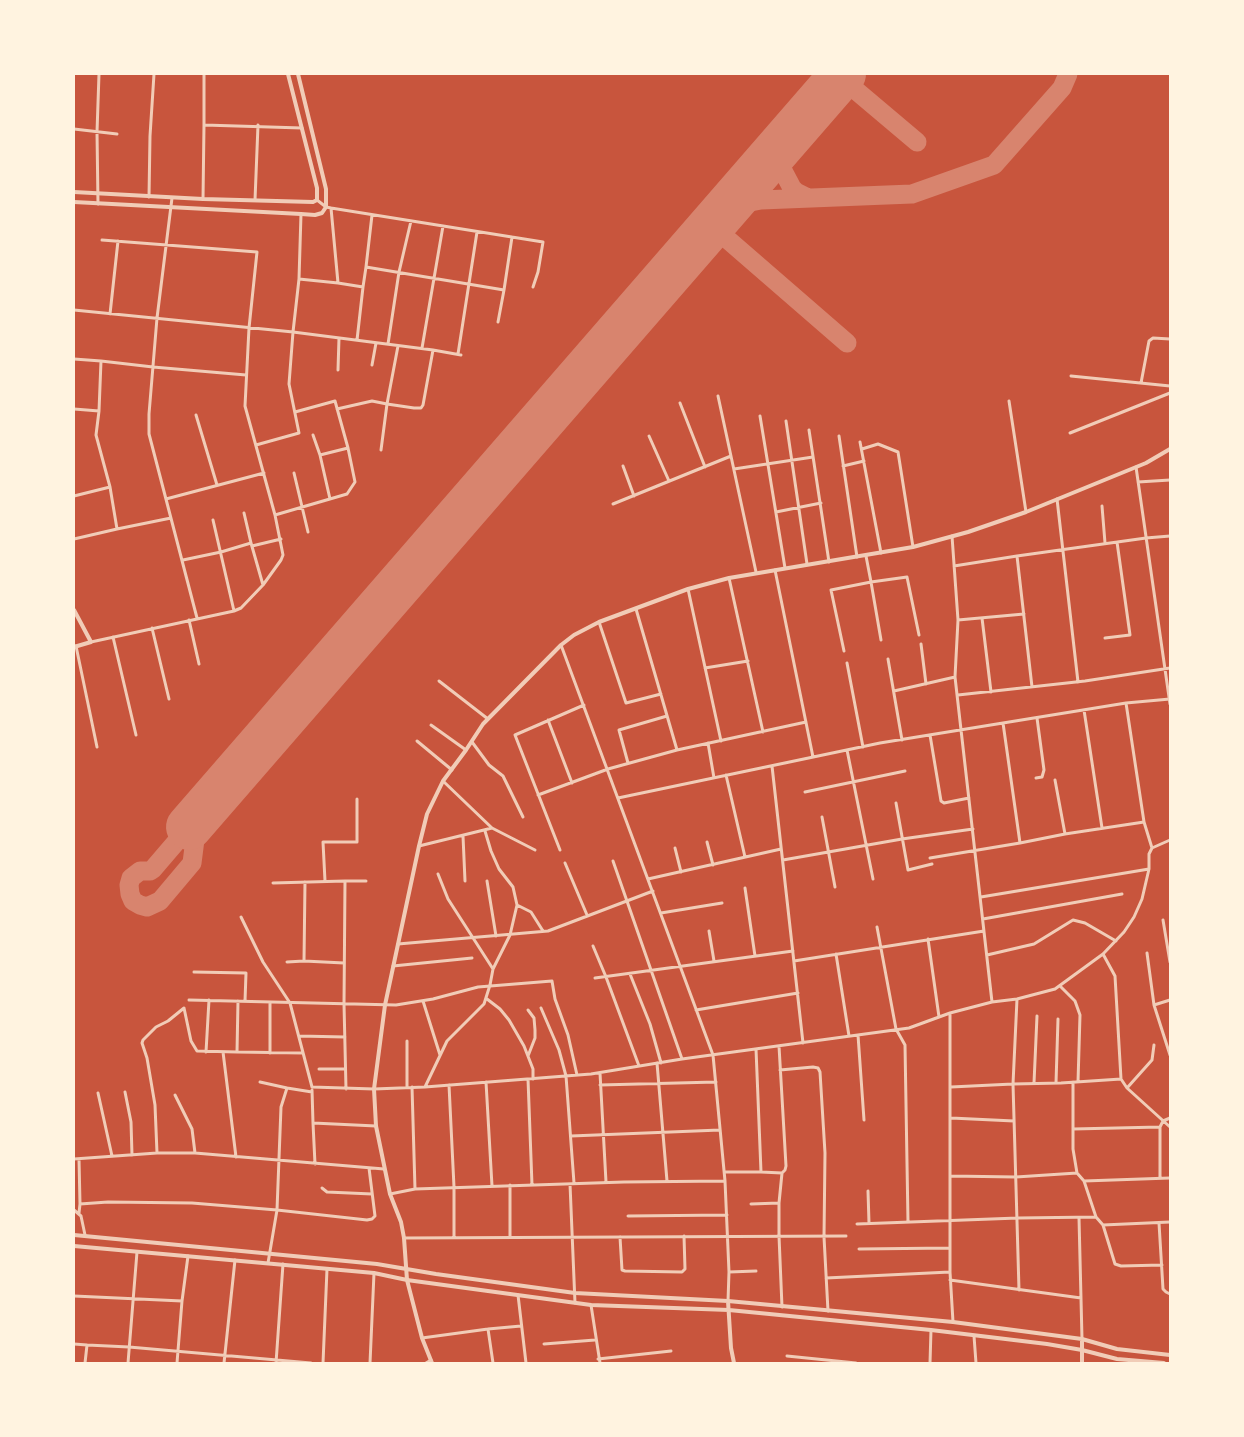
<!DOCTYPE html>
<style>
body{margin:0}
#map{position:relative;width:1244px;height:1437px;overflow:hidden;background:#c8553d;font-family:Inter,sans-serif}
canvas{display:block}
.frame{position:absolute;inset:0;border:75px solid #fff3e0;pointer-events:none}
</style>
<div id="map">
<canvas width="1244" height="1437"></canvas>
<div class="frame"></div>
</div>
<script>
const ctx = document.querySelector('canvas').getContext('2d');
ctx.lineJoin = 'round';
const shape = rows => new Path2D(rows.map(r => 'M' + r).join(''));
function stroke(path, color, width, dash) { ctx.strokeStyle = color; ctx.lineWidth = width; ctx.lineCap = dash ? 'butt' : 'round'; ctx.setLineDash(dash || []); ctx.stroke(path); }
stroke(shape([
 [840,77,917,142],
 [787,137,781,149,781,167,792,188,796,192,808,198],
 [721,214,735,205,761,200,912,194,994,165,1062,88,1068,74],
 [711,225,847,343],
 [189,827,153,869,150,871,140,871,131,878,129,885,130,894,133,901,140,905,147,907,160,901,192,863,198,816]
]), '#d8846e', 19);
stroke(shape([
 [189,827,843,74]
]), '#d8846e', 46);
stroke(shape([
 [204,74,204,125,302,128],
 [74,129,117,134],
 [149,197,150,136,154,74],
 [172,198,157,318,149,414,149,434,197,618],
 [203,199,204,125],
 [255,200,258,125],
 [317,200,326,207,331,208,338,283,363,287,366,267,504,290,512,237],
 [98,204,97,132,99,74],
 [331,208,543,242,538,272,533,287],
 [301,214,299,279,293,332,433,350,423,405,421,408,414,408,387,404,381,450],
 [366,267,372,215],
 [299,279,338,283],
 [74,310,293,332,289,384,299,433,256,445],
 [110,314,118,241],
 [498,322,504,290],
 [357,340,363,287],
 [388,344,399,272,411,221],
 [422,348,443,226],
 [433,350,461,355],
 [458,354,477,232],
 [74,359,101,361],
 [372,365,376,343],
 [338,370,339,338],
 [1071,376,1170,386],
 [1141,383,1149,341,1153,338,1170,339],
 [718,396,756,572],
 [1009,401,1026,512],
 [680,403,705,467],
 [74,409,99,411],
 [337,409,372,401,387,404,398,346],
 [196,415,217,485],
 [760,416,785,568],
 [786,421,807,564],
 [809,430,829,562],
 [1070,433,1170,393],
 [313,435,320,455],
 [649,436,669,481],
 [839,436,857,557],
 [860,442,881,553],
 [862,449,878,444,898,452,913,547],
 [623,466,634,496],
 [843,466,864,461],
 [1136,467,1170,704],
 [734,469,813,457],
 [294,473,308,532],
 [1138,482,1170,480],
 [110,487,117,529,171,518],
 [74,496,110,487,96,435,99,411,101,361,153,367,246,375],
 [166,499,264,473],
 [330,499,320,455,348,448],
 [1057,499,1078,682],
 [613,504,731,456],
 [1102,506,1105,543],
 [776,512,821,503],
 [244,513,251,543],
 [275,515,347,494,355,482,348,448,335,401,295,412],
 [213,520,234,611],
 [952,536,958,620,955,677,992,1002],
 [74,539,117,529],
 [252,546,281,539],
 [866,556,871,582,907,577,919,635],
 [1017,556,1146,538,1170,536],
 [183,560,221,552,251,543,263,585],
 [954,566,1017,556,1032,687],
 [775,570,813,757],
 [729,578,763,732],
 [688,589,721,741],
 [982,618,991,692],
 [189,620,199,664],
 [958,620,1024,614],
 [599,622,626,703,661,694],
 [152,628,169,699],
 [113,637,136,735],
 [1105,638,1130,635,1117,542],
 [91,642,234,611,241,608,263,585,281,560,283,555,275,515,245,406,249,328,257,252,102,240],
 [921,644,926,684],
 [561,645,713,1055,725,1181,729,1272,728,1301],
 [76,646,97,747],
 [844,651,831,590,871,582,881,640],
 [888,659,902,740],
 [847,663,863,747],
 [705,668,748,661],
 [439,681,488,719],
 [894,691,955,677],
 [958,695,1085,681,1170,668],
 [1126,703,1144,822],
 [1084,710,1102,828],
 [548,720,572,783],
 [1003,723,1020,843],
 [431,725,466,750],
 [930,735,941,801,944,803,969,798],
 [417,741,452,770],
 [472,742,489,765,503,776,523,817],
 [708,743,714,778],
 [677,750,806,722],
 [847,750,873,879],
 [628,763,619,730,667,716],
 [772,766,803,1043],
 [726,775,745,857],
 [1036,778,1042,777,1044,770,1037,718],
 [1055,780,1065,834],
 [443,781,492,828],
 [805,792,905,771],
 [538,795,608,769,677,750,636,609],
 [618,798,880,743,1126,703,1170,699],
 [896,803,908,870,932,864],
 [822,817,835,887],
 [463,836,465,881],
 [707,842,713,865],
 [419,846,492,828,535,850],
 [675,848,681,872],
 [560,850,515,735,584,705],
 [930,858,1020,843,1065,834,1144,822,1152,848],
 [783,860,902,839,973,829],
 [613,861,682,1059],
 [565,863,587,915],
 [438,874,448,899,493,969,510,935,517,905,513,887,499,869,491,851,485,831],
 [648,879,781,849],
 [325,881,323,842,357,842,357,799],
 [345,881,366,881],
 [487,881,496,936],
 [305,882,304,961,344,963],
 [273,883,345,881,344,1004,346,1089],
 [745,888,755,956],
 [981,897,1149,869],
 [517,905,531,912,543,931],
 [661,913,722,903],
 [241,917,263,962,290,1003,312,1087,374,1089,425,1087,591,1074,682,1059,909,1028,950,1013,992,1002,1017,999,1055,989,1103,954,1124,932,1134,917,1142,899,1149,869,1149,854,1152,848,1170,840],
 [983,919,1122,894],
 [1163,920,1170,962],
 [877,927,896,1029,905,1045,908,1222],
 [709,931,714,961],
 [928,939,939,1017],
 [398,944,548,931,653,891],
 [593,946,606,977,639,1066],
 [1147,953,1154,1005,1170,1055],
 [836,954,849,1036],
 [1103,954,1115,976,1121,1079,1127,1088,1170,1127],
 [987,955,1034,944,1073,920,1085,923,1116,941],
 [794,961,984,931],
 [287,962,304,961],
 [393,966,472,958],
 [194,972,246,973,245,1001],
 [630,974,650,1024,661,1063],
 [595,978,793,951],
 [1060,986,1075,1001,1080,1015,1078,1082],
 [487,999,500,1009,509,1020,524,1046,533,1069,533,1079],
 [1017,999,1013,1084,1061,1083,1121,1079],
 [189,1000,396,1005,433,999,478,987,552,981,555,999,568,1035,577,1075],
 [423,1001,440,1055],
 [1154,1005,1170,1000],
 [541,1008,559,1050,566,1076,574,1183],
 [696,1010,798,993],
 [950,1013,950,1272,953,1322],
 [858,1035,864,1120],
 [299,1036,345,1037],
 [206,1052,209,1000],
 [223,1052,236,1157],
 [237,1052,303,1053],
 [270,1053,270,1002],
 [528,1056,535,1038,535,1030,534,1018,528,1010],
 [657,1063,667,1181],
 [319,1069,345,1069],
 [780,1070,813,1067,818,1068,820,1072,825,1153,824,1237,828,1311],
 [600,1073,606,1182],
 [528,1079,532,1185],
 [260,1082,287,1088],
 [486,1082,492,1186],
 [1034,1083,1037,1016],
 [1056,1083,1058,1019],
 [449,1085,454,1187,454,1238],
 [600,1085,716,1082],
 [407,1087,407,1041],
 [425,1087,447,1041,484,1004,490,985,493,969],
 [951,1087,1013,1084,1019,1290],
 [1127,1088,1152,1060,1154,1045],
 [312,1090,313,1123,376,1126],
 [125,1092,131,1122,132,1155],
 [98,1093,112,1156],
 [175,1095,192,1129,195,1153],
 [951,1118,1014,1121],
 [313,1123,315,1164],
 [1073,1129,1160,1127],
 [571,1136,720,1130],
 [157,1153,155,1105,147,1058,142,1043,143,1040,156,1027,168,1021,184,1008,191,1041,197,1051,237,1052,238,1001],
 [74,1159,157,1153,195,1153,384,1169],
 [79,1159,80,1204],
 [725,1172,761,1172,756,1049],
 [761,1172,782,1173,785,1170,786,1166,779,1046],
 [782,1173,779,1203,779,1236,782,1307],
 [1077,1173,1084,1181,1096,1217,1103,1225,1115,1264,1121,1266,1162,1265],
 [950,1176,1016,1177,1077,1173,1073,1149,1073,1082],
 [1160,1178,1160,1127,1163,1121,1170,1118],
 [1084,1181,1170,1178],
 [570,1184,575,1303],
 [322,1188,327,1192,372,1194],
 [415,1189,624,1182,725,1181],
 [868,1191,869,1223],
 [390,1194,415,1189,412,1087],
 [751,1204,779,1203],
 [74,1210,81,1216,85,1235],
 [79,1213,80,1204,108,1202,192,1203,277,1210,367,1220,372,1219,375,1216,369,1168],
 [628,1216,727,1215],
 [1079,1218,1082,1339],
 [1159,1223,1163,1289,1166,1292,1170,1294],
 [857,1224,1018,1218,1096,1217],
 [1103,1225,1170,1222],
 [510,1237,510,1185],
 [620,1237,622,1270,625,1271,682,1272,685,1269,684,1236],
 [404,1238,846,1236],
 [859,1249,950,1248],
 [268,1263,277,1210,281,1107,287,1088,312,1092],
 [729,1272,756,1271],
 [826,1278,950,1272],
 [950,1280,1081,1298],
 [518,1295,526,1363],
 [74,1296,182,1301],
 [591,1305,600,1363],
 [974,1336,976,1363],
 [422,1338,488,1329],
 [74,1344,87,1345],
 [544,1344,595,1340],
 [787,1356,856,1363],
 [598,1359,671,1351],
 [85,1363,87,1345,129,1347,311,1363],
 [128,1363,137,1252],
 [177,1363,182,1301,188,1256],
 [224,1363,235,1260],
 [276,1363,283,1264],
 [323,1363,327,1269],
 [370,1363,374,1273],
 [426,1363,431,1360],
 [493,1363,488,1329,521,1326],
 [930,1363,931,1330]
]), '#f1ccb7', 3);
stroke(shape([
 [74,192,203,199,313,202,317,200,317,188,288,74],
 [74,202,301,214,315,215,322,213,326,207,326,189,298,74],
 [74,610,91,642,74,647],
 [74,1235,377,1264,436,1274,575,1293,728,1301,953,1322,1082,1339,1117,1349,1170,1355],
 [74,1246,374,1273,407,1280,591,1305,729,1310,931,1330,1047,1344,1082,1350,1117,1359,1164,1363],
 [728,1301,731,1348,734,1363],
 [432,1363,422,1338,407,1280,404,1238,401,1222,390,1194,376,1126,374,1089,385,1005,419,846,427,814,443,781,466,750,483,724,561,645,574,635,599,622,688,589,729,578,913,547,968,532,1026,512,1146,463,1170,449],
 [1082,1363,1082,1339]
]), '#f1ccb7', 4);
</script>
